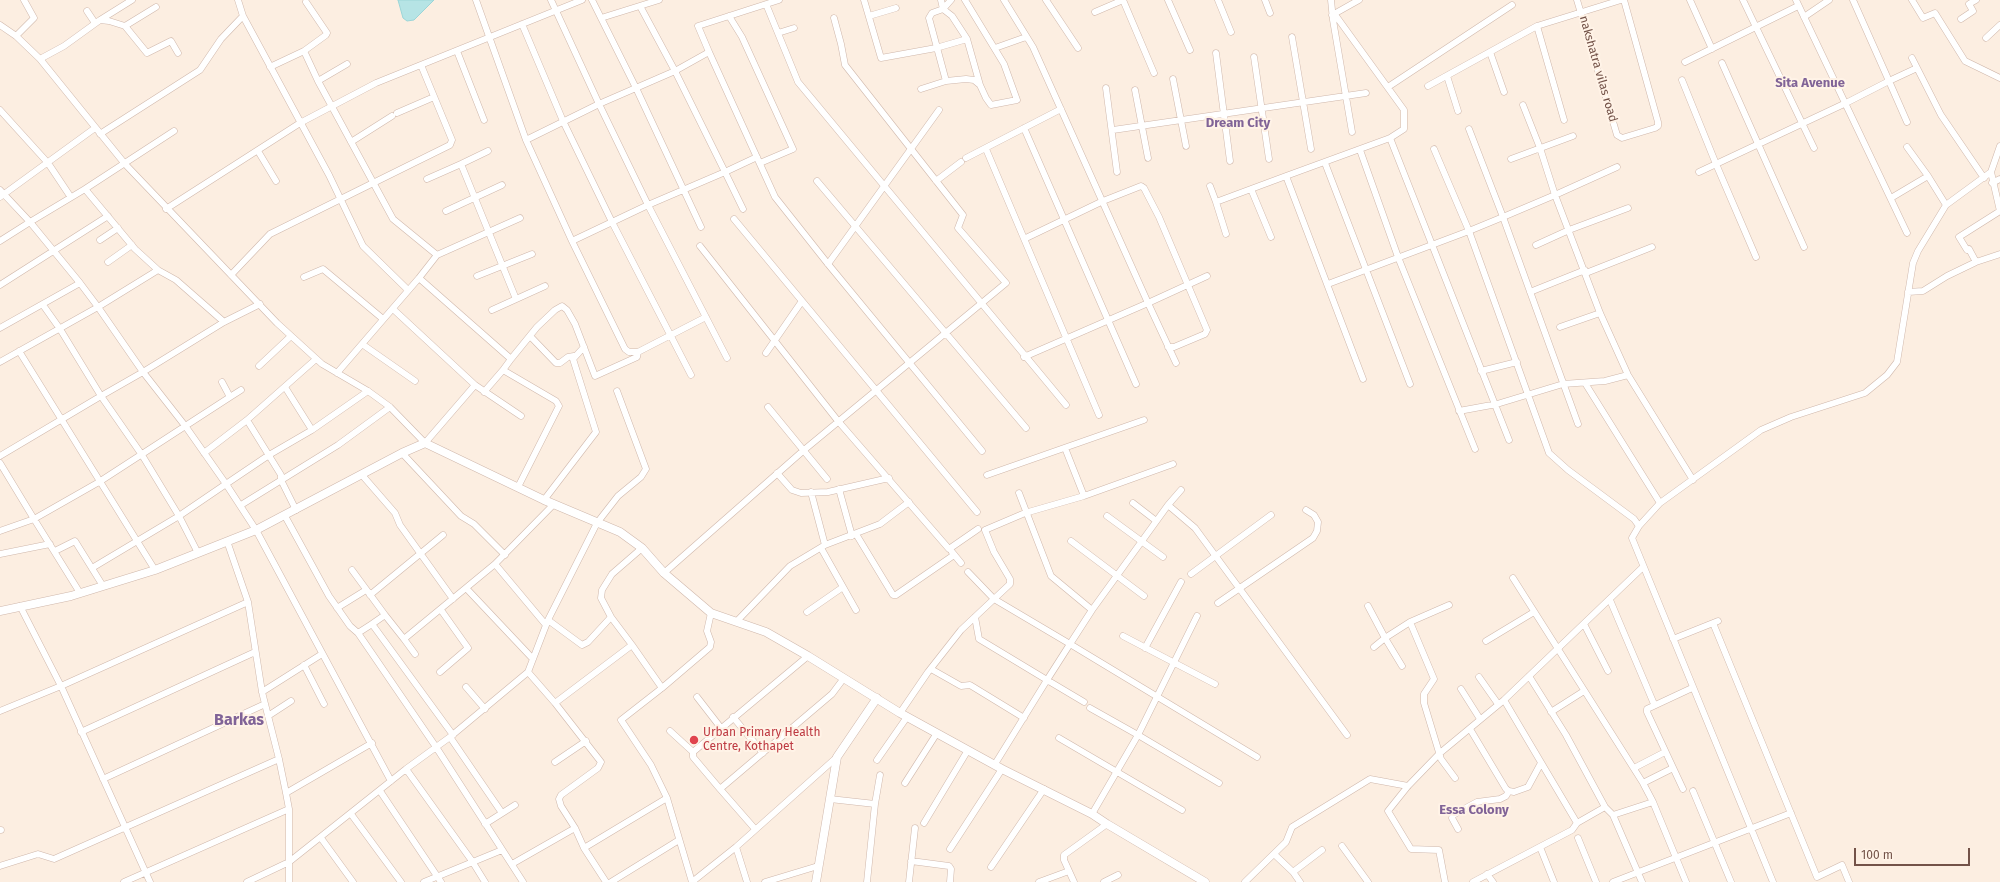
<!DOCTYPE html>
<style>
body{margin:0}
#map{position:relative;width:2000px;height:882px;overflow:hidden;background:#fceee1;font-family:"Fira Sans",sans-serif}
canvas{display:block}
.scale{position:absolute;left:1854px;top:848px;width:116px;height:18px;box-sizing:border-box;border:2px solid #735248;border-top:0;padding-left:5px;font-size:12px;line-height:14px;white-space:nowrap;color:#735248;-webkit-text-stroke:3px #fff3e7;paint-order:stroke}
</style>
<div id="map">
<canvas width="2000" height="882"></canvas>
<div class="scale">100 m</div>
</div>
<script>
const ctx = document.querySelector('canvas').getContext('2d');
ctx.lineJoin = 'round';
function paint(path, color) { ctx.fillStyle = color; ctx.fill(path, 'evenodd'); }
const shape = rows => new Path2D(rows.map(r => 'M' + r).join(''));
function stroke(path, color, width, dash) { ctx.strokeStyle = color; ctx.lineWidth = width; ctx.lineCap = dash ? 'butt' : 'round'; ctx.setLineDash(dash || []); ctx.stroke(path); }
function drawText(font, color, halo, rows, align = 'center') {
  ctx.font = font + ' "Fira Sans",sans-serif'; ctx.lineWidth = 4; ctx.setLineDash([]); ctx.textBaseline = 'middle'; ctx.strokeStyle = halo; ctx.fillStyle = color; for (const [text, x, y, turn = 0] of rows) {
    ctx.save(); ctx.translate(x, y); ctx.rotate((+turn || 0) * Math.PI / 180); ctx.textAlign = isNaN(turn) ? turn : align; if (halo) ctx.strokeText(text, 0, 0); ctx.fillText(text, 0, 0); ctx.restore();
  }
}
const water = shape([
 [398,0,434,0,414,20,407,21,403,18,398,0]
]);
paint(water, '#b6e4e5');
stroke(water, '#9cd5d7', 1);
const minor = shape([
 [238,0,243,16,329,175,363,246,408,290],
 [476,0,526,140],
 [551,0,599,104,675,71,725,172,648,205,727,358],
 [592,0,636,88,701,227],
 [864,0,881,58,936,48,967,39],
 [941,0,943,9,952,16,967,39,980,85,974,80,966,79,946,81,929,18,932,13,943,9,951,0],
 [965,0,1004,64,1017,100,991,105,986,98,980,85],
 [1004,0,1033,47,1148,303,1024,357],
 [1046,0,1078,48],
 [1123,0,1154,73],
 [1168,0,1190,50],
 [1218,0,1231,32],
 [1265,0,1270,13],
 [1331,0,1333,20,1352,132],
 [1577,0,1617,135,1622,138,1655,128,1658,126,1658,122,1624,0],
 [1690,0,1712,49],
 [1743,0,1814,148],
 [1796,0,1907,233],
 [1853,0,1889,81,1917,68],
 [1912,0,1923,18,1935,13,1965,61,2000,78],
 [306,2,327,33,326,35,304,51,318,81],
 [766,4,798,82,1066,405],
 [640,6,675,71,709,52,698,26,779,0],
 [87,11,95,23],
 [1095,12,1123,0],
 [1334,14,1359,0],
 [729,16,742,37,793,149,760,163],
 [869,16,896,8],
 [1804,17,1829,0],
 [601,18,659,0],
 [1961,19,1973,11,1969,4,1976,0],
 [100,20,132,0],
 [522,24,563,121,612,222,691,375],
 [0,25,16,36,40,59,125,164,277,323,322,364,368,391,390,407,425,443,475,385,521,416],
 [125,26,156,7],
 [1537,26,1621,0],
 [778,33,794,28],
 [16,36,34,18,24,0],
 [1292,37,1311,149],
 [1986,38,2000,25],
 [995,48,1026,37],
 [457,51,484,120],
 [709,52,775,197,828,264,982,451],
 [1490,52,1504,92],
 [1216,53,1230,161],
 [1254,57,1269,159],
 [1912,58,1941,115,1984,178],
 [40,59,64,46,100,20,109,21,125,26,147,53,171,41,178,53],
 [1685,62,1798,6],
 [1722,63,1804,247],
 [347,64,318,81,393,219,437,255],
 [270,67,304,51],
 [1447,76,1458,111],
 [1173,79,1186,146],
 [1682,80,1716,164,1756,257],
 [1428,86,1537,26,1564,120],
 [1388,87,1512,5],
 [1106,88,1117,172],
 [921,89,946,81],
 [1135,90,1148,158],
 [1523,105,1540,148,1555,195,1600,313,1628,375,1693,480],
 [0,110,48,163,70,196],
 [397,113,434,97],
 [1024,128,1136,384],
 [1113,130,1366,93],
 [100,134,200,70,221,39,243,16],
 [1390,138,1509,440],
 [351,142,392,116],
 [986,149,1025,241],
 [1434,149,1469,231,1503,217,1469,129],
 [1360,150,1398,257,1475,449],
 [258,151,276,181],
 [488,151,461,164,516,299],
 [966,158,1061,109],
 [1511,159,1573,136],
 [1325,163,1410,384],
 [1699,172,1846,103,1889,81,1907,122],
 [1286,176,1390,138,1404,129,1404,110,1336,16,1332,15],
 [1928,176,1946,205],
 [427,179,461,164],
 [817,181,1026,428],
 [936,181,961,162],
 [1992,183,2000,179],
 [1210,186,1216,202],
 [85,189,174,131],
 [1251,189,1271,237],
 [0,190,30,222,85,189,135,249,158,270],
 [0,197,95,128],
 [1891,198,1928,176,1907,147],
 [166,209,300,123,376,83,582,0],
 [743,209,725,172,757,157],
 [446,211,502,185],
 [734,219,977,512],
 [1226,234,1216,202,1286,176,1363,379],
 [100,240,118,228],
 [0,241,30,222,80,283],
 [572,241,648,205,599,104,526,140,572,241,625,349,629,352,638,352,706,317],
 [1536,245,1569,230,1628,208],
 [700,246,838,421,949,549,978,529],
 [108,262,132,245],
 [1976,262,1969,249,1967,250,1959,237,2000,211,1991,172,2000,146],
 [828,264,939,110],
 [1586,273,1652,247],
 [231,275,270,234,450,145,452,140,421,65],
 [477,276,532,254],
 [304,277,323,269,383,319],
 [419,278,437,255,520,218],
 [1328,284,1469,231,1549,453,1568,470,1634,519,1639,526],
 [0,285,108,216],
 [1530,292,1585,270],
 [1908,292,1923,291,1947,276,1976,262,2000,254],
 [43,305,60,329,101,396,143,372,186,427,226,484,269,455,312,430,368,391],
 [393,309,475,385],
 [492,310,545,286],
 [1560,327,1600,313],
 [0,328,80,283,98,307,158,270,176,280,224,322],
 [530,336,556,363,560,363,568,357,574,356],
 [362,344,415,381],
 [19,351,155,570],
 [766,353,802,301],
 [511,359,537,327,555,310,562,306,567,310,575,324,595,376,637,357,638,352],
 [0,362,98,307,143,372,224,322,260,304],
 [1176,363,1148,303,1207,276],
 [259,366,291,336],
 [1481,371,1517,362],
 [337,373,419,278,511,359,503,370],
 [1585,383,1660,503],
 [285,387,312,430],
 [484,392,503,370,556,401,559,406,518,487],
 [230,397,241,390],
 [768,407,827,479],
 [1459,411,1497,404,1563,384,1605,381,1628,375],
 [1099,415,1025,241,1026,238,1103,201,1141,186,1144,188,1159,217,1207,330,1205,334,1174,347,1168,347],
 [247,420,281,475,281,480,296,510],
 [1578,424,1503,217,1555,195,1617,167],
 [1065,448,1084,496],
 [204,453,247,420,316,359],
 [402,453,461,516,474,524,505,555],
 [0,456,101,396,142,455,179,516,198,553],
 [0,463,34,519,99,482,230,397,222,382],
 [777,473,792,490,801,493,828,492,889,478],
 [362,475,395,513,400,525,453,599],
 [987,475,1144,420],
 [839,489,852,536],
 [811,492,825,545],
 [1019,493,1051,576,1092,610,1070,644,1257,757],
 [544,500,596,432,573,359,584,347],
 [1133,503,1155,520],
 [241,505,338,445,390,407],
 [1168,505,1181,490],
 [285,516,329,596,350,626,358,633],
 [1107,516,1163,557],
 [0,531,34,519,80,593],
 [856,534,893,595,896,595,954,555],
 [227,541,248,602,262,692,279,759,286,793,289,809,289,882],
 [1071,541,1144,596],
 [821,548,856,610],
 [55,551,75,541,103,586],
 [952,552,961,563],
 [0,554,50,544],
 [495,564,546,625],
 [92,568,179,516,226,484,256,530,391,781],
 [352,570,385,615],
 [968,572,994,599,1070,644,1047,680,1084,702],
 [664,573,804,450,1006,283,958,228,963,215,845,65,841,44,834,18],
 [1191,574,1271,515],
 [1513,578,1643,783,1653,802,1686,882],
 [466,588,533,659],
 [370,595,443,535],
 [1610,600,1654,704],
 [1218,603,1313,538,1317,531,1318,522,1314,515,1306,510],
 [20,606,61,686,150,882],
 [1368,606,1385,638,1410,622,1449,605],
 [337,608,366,590],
 [1092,610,1168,505,1195,528,1347,735],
 [807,612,843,587],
 [611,617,601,598,602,590,612,574,642,548],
 [975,617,979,639,1047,680,995,764],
 [548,620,582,645,588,642,611,617,632,645],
 [737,621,790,566,825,545,880,524,909,502],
 [1410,622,1434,679,1424,694,1424,703,1441,759,1455,778],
 [1713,623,1817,877,1842,865,1849,882],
 [372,624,385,615,404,639],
 [1584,624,1608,671],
 [1123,636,1215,684],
 [1673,639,1718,621],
 [1486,641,1534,612],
 [1374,647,1385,638,1402,666],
 [1145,648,1181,582],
 [415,654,404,639,495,564,554,504],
 [304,665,324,704],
 [931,669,961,686,970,685,1024,718],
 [440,672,468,648,441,610],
 [528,672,555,703],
 [1529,676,1566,735,1605,807,1577,823],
 [1479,677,1498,704],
 [466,687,485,709],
 [662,688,710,647,711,642,707,631,711,613],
 [1461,689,1480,719],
 [262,692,322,654],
 [697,697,721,728],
 [1090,708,1138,735,1219,783],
 [0,711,61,686,248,602],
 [1551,712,1584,691],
 [900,713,928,672,961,630,1010,584,1010,579,994,552,985,530,1025,513,1084,496,1173,464],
 [268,716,291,701],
 [733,717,763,753],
 [1470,729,1506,789,1509,791,1514,792,1528,787,1541,763],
 [670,731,693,752],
 [81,732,255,652],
 [453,735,372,624,358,633,436,747,523,882],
 [450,737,502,813],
 [1059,738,1182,810],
 [877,760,907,717],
 [555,762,586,741],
 [1634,768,1665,752],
 [406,769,472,861,485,882],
 [103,779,265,704],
 [905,783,937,733],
 [1643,783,1673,768],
 [720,789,693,757,693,752,808,656],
 [1683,789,1647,712,1647,709,1692,688],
 [380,791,441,882],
 [1693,791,1731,882],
 [286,793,372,743],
 [830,799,875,804],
 [1605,807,1613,815,1642,882],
 [351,814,401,882],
 [1092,814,1138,735,1197,616],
 [1613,815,1653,802],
 [924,823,968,750],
 [485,824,515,805],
 [575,828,561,806,559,799,561,795,598,768,601,762,555,703,632,645,662,688,621,720,651,765,667,798,692,882],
 [755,829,720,789,832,694,844,678],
 [1458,829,1452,818,1453,815,1477,802,1500,799,1506,796,1509,791],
 [0,830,1,830],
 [321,838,353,882],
 [1578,838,1596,882],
 [1342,846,1368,882],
 [736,847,747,882],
 [1540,847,1554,882],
 [584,848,667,798],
 [950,849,1002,769],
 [1274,854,1293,872],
 [911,861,949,866,951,869,950,882],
 [512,864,575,828,584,848,606,882],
 [0,866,38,854,54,859,279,759],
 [991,867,1044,789],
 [1487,874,1493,882],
 [124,882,289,809],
 [247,882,289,862,406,769,450,737,528,672,548,620,597,523,618,496,641,477,646,469,617,391],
 [424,882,502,850],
 [611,882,679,840],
 [692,882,736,847,837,757],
 [765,882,818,866],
 [867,882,875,804,880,775],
 [909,882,915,828],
 [1039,882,1069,871],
 [1074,882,1064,860,1064,855,1107,824],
 [1104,882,1118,875],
 [1245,882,1286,842,1292,827,1370,779,1408,786],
 [1300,882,1293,872,1322,850],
 [1445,882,1439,850,1411,849,1388,811,1408,786,1440,753,1504,700,1643,567],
 [1473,882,1572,830,1577,823,1504,700],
 [1613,882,1791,813],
 [1773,882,1632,538,1639,526,1660,503,1761,430,1791,417,1865,393,1887,375,1897,362,1913,263,1918,251,1946,205,1991,172]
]);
const tertiary = shape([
 [0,611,71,596,155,570,256,530,402,453,425,443,544,500,620,532,642,548,664,573,711,613,766,632,808,656,900,713,1002,769,1092,814,1107,824,1205,882],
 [816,882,837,757,877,698]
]);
stroke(minor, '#cfb7ab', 7);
stroke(tertiary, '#cfb7ab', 9);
stroke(minor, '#fff', 6);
stroke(tertiary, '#fff', 8);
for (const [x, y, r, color] of [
 [694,740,5,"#e0444e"]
]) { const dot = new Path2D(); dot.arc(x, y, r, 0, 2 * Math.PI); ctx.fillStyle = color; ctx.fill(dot); stroke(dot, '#fff3e7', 1.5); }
drawText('12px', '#735248', '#fff3e7', [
 ["nakshatra vilas road",1598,69,74]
]);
drawText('12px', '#be3a42', '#fff3e7', [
 ["Urban Primary Health",703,733],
 ["Centre, Kothapet",703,747]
], 'left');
drawText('bold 13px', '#806397', '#fff3e7', [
 ["Sita Avenue",1810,83],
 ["Dream City",1238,123],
 ["Essa Colony",1474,810]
]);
drawText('bold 16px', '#806397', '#fff3e7', [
 ["Barkas",239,721]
]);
</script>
